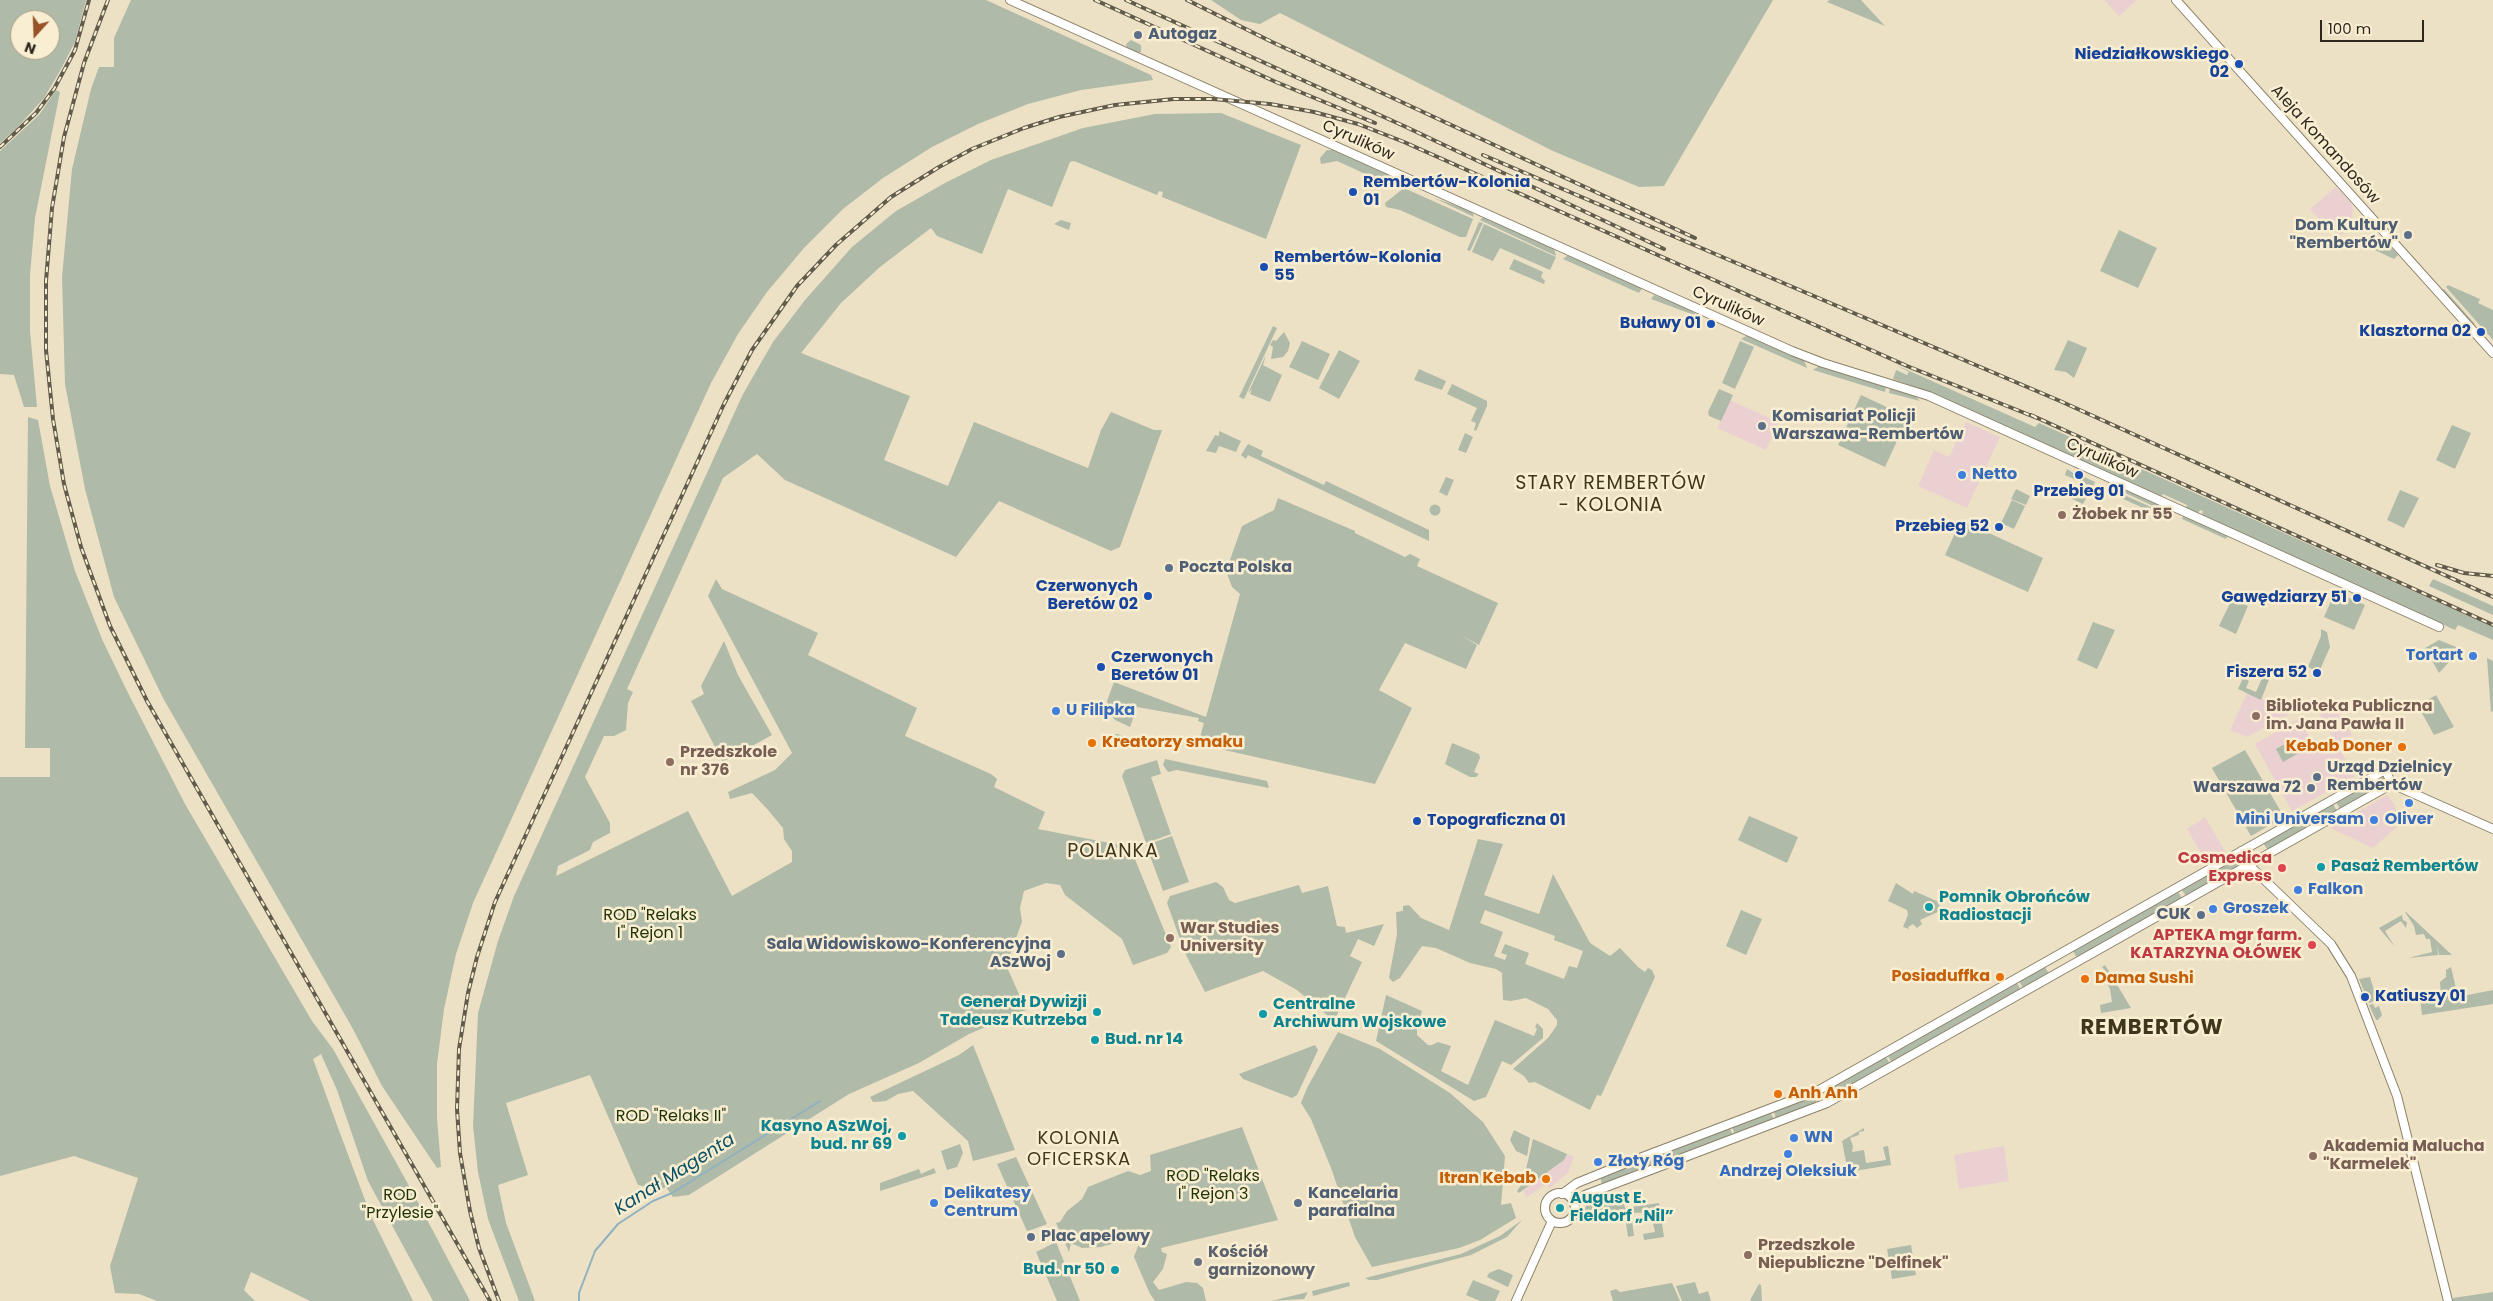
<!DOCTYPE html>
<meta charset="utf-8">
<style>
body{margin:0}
#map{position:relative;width:2493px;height:1301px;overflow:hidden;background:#ece1c5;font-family:Poppins,sans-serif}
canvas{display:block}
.north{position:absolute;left:10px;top:10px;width:50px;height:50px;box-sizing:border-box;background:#f9eed1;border:1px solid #a79f89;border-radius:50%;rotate:200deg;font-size:14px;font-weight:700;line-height:20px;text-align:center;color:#2c281d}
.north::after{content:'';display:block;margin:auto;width:18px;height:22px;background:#975225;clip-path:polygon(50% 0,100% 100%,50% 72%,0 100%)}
.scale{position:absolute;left:2320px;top:20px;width:104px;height:22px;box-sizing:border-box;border:2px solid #2c281d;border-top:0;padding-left:6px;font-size:15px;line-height:18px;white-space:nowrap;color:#2c281d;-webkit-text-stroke:4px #f9eed1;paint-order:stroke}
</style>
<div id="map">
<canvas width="2493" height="1301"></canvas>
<div class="north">N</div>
<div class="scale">100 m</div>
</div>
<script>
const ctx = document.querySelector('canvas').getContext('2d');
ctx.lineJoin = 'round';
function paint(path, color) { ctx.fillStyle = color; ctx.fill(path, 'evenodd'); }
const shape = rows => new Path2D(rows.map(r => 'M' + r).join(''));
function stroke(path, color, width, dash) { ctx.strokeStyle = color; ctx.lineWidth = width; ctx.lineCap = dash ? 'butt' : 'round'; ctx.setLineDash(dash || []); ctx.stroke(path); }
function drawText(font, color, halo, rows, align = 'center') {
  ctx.font = font + ' Poppins,sans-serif'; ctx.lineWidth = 5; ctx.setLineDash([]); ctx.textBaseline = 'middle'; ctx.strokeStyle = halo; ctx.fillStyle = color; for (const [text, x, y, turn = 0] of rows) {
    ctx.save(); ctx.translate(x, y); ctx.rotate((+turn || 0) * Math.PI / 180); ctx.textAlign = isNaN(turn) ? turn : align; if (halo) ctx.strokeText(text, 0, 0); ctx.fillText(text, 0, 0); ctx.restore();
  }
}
paint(shape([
 [2104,0,2137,0,2119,16],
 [2336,187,2351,203,2353,208,2352,217,2342,235,2320,225,2322,222,2310,209],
 [1730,400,1778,422,1766,450,1717,428],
 [1966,422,2000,437,1967,508,1918,486,1934,450,1949,457],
 [2247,693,2284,708,2288,715,2247,737,2230,730],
 [2332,701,2352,735,2337,744,2355,776,2292,811,2255,744,2299,719,2319,753,2336,743,2317,710],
 [2387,795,2394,803,2400,824,2373,848,2330,828],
 [2205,817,2225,851,2206,862,2187,829],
 [2004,1146,2009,1181,1959,1189,1954,1155],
 [1567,1154,1574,1157,1569,1170,1570,1171,1550,1188,1546,1184,1527,1197,1523,1191,1564,1160]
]), '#ebd0d2');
paint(shape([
 [0,0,86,0,75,42,60,71,44,98,17,128,0,143],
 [20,20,50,20,50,50,20,50],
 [131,0,986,0,1151,75,1153,80,1081,90,1028,104,978,124,932,147,883,178,843,209,804,248,767,292,738,334,711,383,473,903,456,954,444,1009,437,1064,437,1118,441,1167,437,1168,382,1086,353,1029,163,698,114,597,85,489,65,384,62,277,72,169,91,89,99,67,114,67,114,38],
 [1211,0,1773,0,1664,186,1639,187,1553,151,1280,13,1260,24,1241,20],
 [1829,0,1861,0,1885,26,1827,2],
 [1131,40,1141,45,1141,52,1136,53,1127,49,1126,44],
 [56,90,60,92,35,218,30,275,30,331,37,407,24,407,14,375,0,374,0,151,39,115],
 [1221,113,1301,145,1266,239,1162,197,1163,192,1159,191,1157,195,1074,161,1070,162,1052,207,1008,189,982,254,937,236,931,228,880,267,841,303,801,353,910,396,884,460,948,486,974,422,1088,468,1101,430,1111,412,1154,430,1162,430,1120,547,1111,551,999,501,956,557,785,480,757,454,723,478,627,689,633,692,628,703,626,730,614,736,604,736,585,777,610,823,610,833,593,842,590,850,558,866,556,876,688,811,732,896,792,862,792,851,784,839,783,828,768,810,752,793,730,799,728,792,775,770,792,753,708,596,716,579,722,589,818,633,808,655,917,708,905,736,991,774,997,779,994,787,1045,812,1038,829,1130,847,1171,947,1167,953,1133,965,1122,939,1065,895,1060,885,1046,883,1024,891,1020,908,1022,922,1006,965,1026,1010,969,1034,919,1063,849,1094,689,1195,673,1197,666,1187,660,1190,638,1185,590,1075,506,1103,528,1175,498,1185,506,1223,535,1301,519,1301,488,1219,478,1172,473,1126,478,1013,498,941,514,896,743,394,773,342,805,300,852,247,896,211,945,183,991,160,1083,128,1155,114],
 [1327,150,1335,150,1388,174,1390,181,1385,183,1337,161,1321,164,1320,158],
 [1404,188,1473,219,1466,237,1460,237,1400,210,1386,207,1385,203],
 [1434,198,1472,211,1474,217],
 [1482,218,1487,218,1554,248,1556,256,1480,220],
 [1061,220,1071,223,1069,230,1054,224],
 [1479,222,1483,223,1470,251,1467,250],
 [1484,224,1556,257,1550,270,1500,248,1493,261,1472,252],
 [2119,230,2157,248,2138,288,2100,271],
 [2387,243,2398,255,2394,259,2366,246,2367,244,2383,251],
 [1568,255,1642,288,1639,293,1563,259],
 [1514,259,1543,272,1541,277,1545,281,1544,284,1509,269],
 [2448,285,2480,299,2478,303,2493,310,2493,340,2446,287],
 [2444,289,2475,324,2473,326,2441,290],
 [1654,295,1685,307,1702,318,1651,299],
 [1273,326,1277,328,1244,399,1239,397],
 [1284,332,1290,343,1288,351,1283,357,1271,359,1273,347,1270,345,1273,340,1276,341],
 [1748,335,1804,360,1807,368,1741,339],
 [2068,340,2087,348,2074,378,2066,372,2054,370],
 [1302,341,1330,354,1318,380,1289,367],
 [1740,341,1754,347,1735,389,1722,383],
 [1339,350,1360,361,1339,399,1319,388],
 [1266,355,1263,365,1282,375,1270,402,1250,394,1252,389,1248,393],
 [1896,365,2035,427,2039,423,2493,627,2493,640,2458,625,2455,630,2202,515,2203,511,2200,510,2198,513,2186,508,2187,505,2163,494,2161,497,1934,394,1893,379,1896,370,1907,375,1909,372],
 [1819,366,1886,386,1885,392,1813,370],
 [1419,369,1446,381,1442,390,1414,380],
 [1452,384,1487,401,1487,406,1476,431,1474,430,1476,423,1471,421,1477,408,1447,394],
 [1890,387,1913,394,1920,401,1889,393],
 [1719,389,1733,395,1721,421,1709,416,1708,412],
 [1861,395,1908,417,1885,467,1838,445],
 [28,417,38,420,50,486,75,571,102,639,126,689,185,804,312,1021,333,1049,413,1193,470,1301,433,1301,368,1181,337,1090,321,1054,313,1059,337,1125,371,1216,413,1301,310,1301,251,1272,244,1290,255,1301,157,1301,139,1294,115,1293,110,1266,138,1178,74,1156,0,1176,0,777,50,777,50,748,25,748],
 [2452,425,2471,433,2455,469,2436,460],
 [1219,431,1241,441,1236,452,1219,446,1216,453,1206,451,1215,435,1219,436],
 [1465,433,1473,437,1466,453,1458,450],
 [1248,444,1263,451,1261,456,1324,485,1326,481,1429,530,1429,541,1248,455,1246,459,1241,455],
 [2067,469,2081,478,2082,476,2095,482,2093,487,2065,475],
 [1446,477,1454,480,1447,496,1439,492],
 [2080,488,2089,492,2083,504,2072,499,2076,490],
 [2016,489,2030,496,2026,505,2011,499],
 [2125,489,2163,507,2164,511,2123,492],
 [2400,490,2419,498,2404,528,2387,520],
 [2124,495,2162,512,2161,516,2121,498],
 [1278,498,1355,531,1355,533,1405,557,1410,554,1420,559,1417,566,1498,603,1479,645,1462,636,1477,645,1466,669,1405,643,1379,690,1412,708,1375,784,1198,744,1204,723,1198,721,1199,718,1137,707,1130,727,1115,720,1109,713,1107,701,1114,682,1206,717,1240,594,1232,587,1226,571,1242,526,1274,510],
 [2012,500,2025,506,2014,529,2001,523],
 '1429.5 510a5.5 5.5 0 1 1 11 0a5.5 5.5 0 1 1-11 0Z',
 [2183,516,2227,536,2226,539,2182,519],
 [1961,520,2043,558,2028,592,1945,555],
 [2433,579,2493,606,2493,615,2429,586],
 [2335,592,2365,605,2354,630,2324,617],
 [2232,599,2248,606,2236,634,2219,626],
 [2093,622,2115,630,2097,669,2077,660],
 [2321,629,2327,632,2330,647,2319,672,2308,667,2321,636],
 [2439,640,2461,649,2439,673,2425,648],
 [724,641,738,675,772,735,723,762,691,701,704,694,701,686],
 [2487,658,2493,661,2493,711,2491,712],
 [2264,674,2270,677,2261,700,2238,689,2243,678,2249,681,2246,688,2256,692],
 [2436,695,2454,727,2434,735,2418,706],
 '1111 740a6 6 0 1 1 12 0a6 6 0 1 1-12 0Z',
 [2292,740,2299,753,2283,762,2276,749],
 [1452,743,1479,754,1480,758,1474,772,1479,774,1476,777,1470,777,1445,764],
 [2245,750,2284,817,2251,836,2212,768],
 [1165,759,1267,781,1269,788,1177,770,1168,772,1163,765],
 [1157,760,1161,774,1151,777,1171,834,1146,843,1122,776,1125,770],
 [2380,777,2385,778,2384,784,2340,809,2336,802],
 [2333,804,2337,811,2268,850,2263,843],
 [1749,816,1798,837,1787,863,1738,840],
 [1172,836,1189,882,1163,891,1146,845],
 [1478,839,1503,844,1484,895,1539,914,1553,874,1590,943,1610,956,1620,948,1638,967,1645,972,1648,968,1652,970,1655,977,1601,1096,1597,1095,1590,1110,1535,1082,1529,1083,1524,1076,1513,1069,1548,1038,1557,1025,1557,1020,1548,1009,1526,998,1511,1001,1503,1000,1502,973,1496,969,1470,963,1436,948,1422,946,1400,978,1393,982,1389,978,1397,934,1396,912,1403,911,1403,906,1409,905,1421,918,1449,930],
 [1485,910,1555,936,1554,940,1583,951,1577,968,1569,966,1564,979,1525,964,1529,953,1505,944,1501,953,1507,955,1505,960,1494,956,1503,932,1480,923],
 [2238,858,2240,863,2233,870,2186,896,2182,890],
 [1216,882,1223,887,1229,900,1235,903,1299,885,1302,893,1328,886,1337,926,1345,927,1346,933,1384,924,1374,946,1358,939,1350,956,1362,962,1334,1021,1297,990,1263,971,1205,992,1185,953,1167,903,1170,896],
 [1896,883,1913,894,1914,891,1939,902,1940,911,1920,920,1922,924,1917,928,1913,924,1908,927,1909,929,1903,927,1908,915,1907,910,1888,901],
 [2178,892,2182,898,2077,958,2073,951],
 [1741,910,1762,919,1746,955,1726,946],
 [2405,912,2406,912,2452,955,2439,955,2437,945,2438,955,2408,958,2432,952,2430,939,2426,939,2424,934,2416,935,2414,926],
 [2402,915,2403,920,2407,922,2406,928,2401,921,2385,931,2395,947,2379,928],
 [2105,965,2122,993,2131,1008,2101,1013,2100,1005,2112,1002,2110,989,2102,973,2105,977,2109,975,2102,967],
 [2045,967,2049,974,2023,988,2019,981],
 [2451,967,2458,997,2493,990,2493,1004,2422,1015,2420,998,2441,995,2440,982,2446,977,2446,970],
 [2370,977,2377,1000,2369,1003,2359,979],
 [2017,983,2021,990,1892,1063,1888,1056],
 [1386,995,1422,1011,1417,1028,1417,1035,1428,1045,1432,1045,1438,1042,1451,1046,1441,1071,1468,1085,1495,1020,1534,1036,1537,1029,1535,1027,1537,1023,1543,1029,1543,1038,1511,1065,1502,1061,1486,1097,1474,1101,1376,1041],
 [2373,1004,2375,1008,2379,1006,2382,1015,2378,1020,2376,1020,2369,1005],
 [1338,1032,1380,1049,1450,1093,1483,1122,1505,1156,1501,1205,1511,1203,1516,1218,1480,1240,1459,1248,1372,1267,1355,1237,1331,1168,1311,1119,1301,1103,1307,1088],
 [973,1045,1015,1150,973,1161,968,1141,913,1091,898,1094,886,1101,873,1102,870,1097,959,1055],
 [1315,1045,1318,1050,1297,1095,1292,1098,1243,1079,1239,1074],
 [1886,1057,1890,1064,1836,1095,1831,1088],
 [1814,1097,1817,1103,1776,1119,1774,1112],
 [1771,1113,1774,1120,1735,1135,1732,1127],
 [1242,1127,1278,1220,1161,1248,1162,1252,1167,1254,1163,1269,1153,1282,1159,1290,1186,1282,1197,1283,1203,1288,1206,1301,1155,1301,1150,1294,1134,1257,1138,1246,1144,1243,1147,1237,1141,1231,1137,1229,1125,1240,1101,1247,1082,1248,1071,1243,1069,1252,1056,1223,1060,1222,1067,1211,1082,1199,1088,1187,1128,1171,1140,1175,1151,1171,1150,1155],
 [1730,1128,1733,1136,1657,1164,1654,1157],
 [1864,1128,1864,1131,1859,1132,1859,1135,1850,1138,1853,1146,1852,1152,1864,1150,1866,1163,1886,1160,1883,1147,1888,1146,1891,1165,1848,1172,1842,1141],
 [1514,1130,1530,1138,1527,1156,1516,1151,1510,1140],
 [1533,1139,1567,1154,1564,1160,1519,1193,1517,1191,1523,1182],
 [960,1144,963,1153,957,1167,947,1170,941,1151],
 [1016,1157,1047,1224,1034,1229,1027,1231,997,1164],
 [1651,1158,1654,1165,1602,1184,1600,1177],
 [934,1168,936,1173,880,1191,880,1183,919,1169,921,1174],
 [1621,1192,1625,1208,1659,1203,1664,1237,1644,1240,1643,1234,1655,1232,1652,1219,1654,1218,1652,1212,1631,1213,1634,1236,1632,1236,1628,1237,1624,1209,1583,1219,1582,1212,1587,1205],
 [1522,1220,1507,1237,1471,1255,1377,1280,1369,1280,1365,1278,1461,1254,1500,1236],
 [1056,1242,1080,1301,1057,1301,1036,1252],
 [1911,1245,1916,1275,1892,1279,1887,1249],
 [1499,1269,1513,1275,1508,1287,1487,1277,1489,1273],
 [1473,1280,1500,1291,1495,1301,1480,1301,1466,1295],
 [1349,1282,1350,1286,1313,1296,1312,1291],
 [1695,1282,1699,1294,1708,1291,1711,1301,1682,1301,1676,1286],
 [1672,1283,1680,1301,1613,1301,1610,1291,1616,1289,1620,1292],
 [1759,1284,1761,1285,1762,1301,1752,1301,1750,1300],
 [1308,1292,1304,1299,1271,1301],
 [2493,1292,2493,1301,2453,1301,2453,1298]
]), '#b0baa8');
stroke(shape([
 [579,1301,579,1293,595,1251,618,1224,653,1201,672,1193,820,1101]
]), '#90b2c0', 2);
const secondary = shape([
 [1010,0,1792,351,1823,363,1929,396,2439,627],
 [2176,0,2493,353],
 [2241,851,2249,865,2331,944,2351,976,2397,1096,2448,1301],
 '1545 1208a15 15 0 1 1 30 0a15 15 0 1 1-30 0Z',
 [1562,1194,1577,1183,1624,1164,1819,1090,2385,770,2392,784,2493,829],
 [1574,1204,1585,1195,1827,1103,2392,784],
 [1516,1301,1552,1221]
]);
stroke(secondary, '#8b8167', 10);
stroke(secondary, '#fff', 8);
const rail = shape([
 [108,0,84,63,64,137,52,208,46,281,46,350,53,419,64,484,81,547,110,626,147,701,490,1301],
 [1095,0,1276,82,1375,123],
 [1126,0,1406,127,1664,249],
 [1187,0,1272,42,1695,238],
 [0,147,36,113,54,89,75,50,89,0],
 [1483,155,2060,401,2493,597],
 [2031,415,2493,625],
 [2437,565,2464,573,2493,576],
 [499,1301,479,1248,470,1211,460,1153,457,1109,459,1049,468,993,477,957,495,902,724,404,752,350,797,286,836,245,891,197,939,167,972,149,1024,128,1059,117,1115,105,1174,99,1213,99,1270,104,1314,112,1358,124,1404,142,1907,366,2037,418]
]);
stroke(rail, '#615b4c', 4);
stroke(rail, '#f9eed1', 2, [5.5]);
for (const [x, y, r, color] of [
 [1138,35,5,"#5c6f8a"],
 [2239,64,5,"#1a4fb4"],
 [1353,192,5,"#1a4fb4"],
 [2408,235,5,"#5c6f8a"],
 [1264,267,5,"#1a4fb4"],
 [1711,324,5,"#1a4fb4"],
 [2481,332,5,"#1a4fb4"],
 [1762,426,5,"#5c6f8a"],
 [1962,475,5,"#3f7fe0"],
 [2079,475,5,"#1a4fb4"],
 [2062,515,5,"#8d6e63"],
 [1999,527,5,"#1a4fb4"],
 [1169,568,5,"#5c6f8a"],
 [1148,596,5,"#1a4fb4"],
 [2357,598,5,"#1a4fb4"],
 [2473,656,5,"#3f7fe0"],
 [1101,667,5,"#1a4fb4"],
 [2317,673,5,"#1a4fb4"],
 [1056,711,5,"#3f7fe0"],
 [2256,716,5,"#8d6e63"],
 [1092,743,5,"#e8710a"],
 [2402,747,5,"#e8710a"],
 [670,762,5,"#8d6e63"],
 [2317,777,5,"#5c6f8a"],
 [2311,788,5,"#5c6f8a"],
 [2409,803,5,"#3f7fe0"],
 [2374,820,5,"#3f7fe0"],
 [1417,821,5,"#1a4fb4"],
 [2321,867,5,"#0f9aa8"],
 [2282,868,5,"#e0444e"],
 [2298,890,5,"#3f7fe0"],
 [1929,907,5,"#0f9aa8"],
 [2213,909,5,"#3f7fe0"],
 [2201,915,5,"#5c6f8a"],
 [1170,938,5,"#8d6e63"],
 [2312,945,5,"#e0444e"],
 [1061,954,5,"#5c6f8a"],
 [2000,977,5,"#e8710a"],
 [2085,979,5,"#e8710a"],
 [2365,997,5,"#1a4fb4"],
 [1097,1012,5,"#0f9aa8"],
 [1263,1014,5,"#0f9aa8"],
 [1095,1040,5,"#0f9aa8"],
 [1778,1094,5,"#e8710a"],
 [902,1136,5,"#0f9aa8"],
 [1794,1138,5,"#3f7fe0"],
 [1788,1154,5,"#3f7fe0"],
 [2313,1156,5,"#8d6e63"],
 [1598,1162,5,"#3f7fe0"],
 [1546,1179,5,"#e8710a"],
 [934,1203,5,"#3f7fe0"],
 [1298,1203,5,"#5c6f8a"],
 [1560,1208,5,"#0f9aa8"],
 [1031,1237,5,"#5c6f8a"],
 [1748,1255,5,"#8d6e63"],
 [1198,1262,5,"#6b7280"],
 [1115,1270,5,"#0f9aa8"]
]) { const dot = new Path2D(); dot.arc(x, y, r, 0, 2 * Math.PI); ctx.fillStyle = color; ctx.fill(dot); stroke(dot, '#f9eed1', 2); }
drawText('bold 16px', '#4e5e75', '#f9eed1', [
 ["Autogaz",1148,35],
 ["Dom Kultury",2398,226,"right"],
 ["\"Rembertów\"",2398,244,"right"],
 ["Komisariat Policji",1772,417],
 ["Warszawa-Rembertów",1772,435],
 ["Poczta Polska",1179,568],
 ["Urząd Dzielnicy",2327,768],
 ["Rembertów",2327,786],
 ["Warszawa 72",2301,788,"right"],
 ["CUK",2191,915,"right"],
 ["Sala Widowiskowo-Konferencyjna",1051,945,"right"],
 ["ASzWoj",1051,963,"right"],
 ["Kancelaria",1308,1194],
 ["parafialna",1308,1212],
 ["Plac apelowy",1041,1237]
], 'left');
drawText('bold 16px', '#164399', '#f9eed1', [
 ["Niedziałkowskiego",2229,55],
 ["02",2229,73],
 ["Rembertów-Kolonia",1363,183,"left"],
 ["01",1363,201,"left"],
 ["Rembertów-Kolonia",1274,258,"left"],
 ["55",1274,276,"left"],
 ["Buławy 01",1701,324],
 ["Klasztorna 02",2471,332],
 ["Przebieg 01",2079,492,"center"],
 ["Przebieg 52",1989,527],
 ["Czerwonych",1138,587],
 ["Beretów 02",1138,605],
 ["Gawędziarzy 51",2347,598],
 ["Czerwonych",1111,658,"left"],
 ["Beretów 01",1111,676,"left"],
 ["Fiszera 52",2307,673],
 ["Topograficzna 01",1427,821,"left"],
 ["Katiuszy 01",2375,997,"left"]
], 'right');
drawText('16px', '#2c281d', '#f9eed1', [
 ["Cyrulików",1358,141,24],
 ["Aleja Komandosów",2325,145,48],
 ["Cyrulików",1728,307,24],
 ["Cyrulików",2102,459,24]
]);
drawText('bold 16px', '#366cbe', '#f9eed1', [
 ["Netto",1972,475],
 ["Tortart",2463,656,"right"],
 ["U Filipka",1066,711],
 ["Mini Universam",2364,820,"right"],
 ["Oliver",2409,820,"center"],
 ["Falkon",2308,890],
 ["Groszek",2223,909],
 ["WN",1804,1138],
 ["Złoty Róg",1608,1162],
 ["Andrzej Oleksiuk",1788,1172,"center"],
 ["Delikatesy",944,1194],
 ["Centrum",944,1212]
], 'left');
drawText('bold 16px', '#785e54', '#f9eed1', [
 ["Żłobek nr 55",2072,515],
 ["Biblioteka Publiczna",2266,707],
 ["im. Jana Pawła II",2266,725],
 ["Przedszkole",680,753],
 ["nr 376",680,771],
 ["War Studies",1180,929],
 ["University",1180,947],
 ["Akademia Malucha",2323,1147],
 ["\"Karmelek\"",2323,1165],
 ["Przedszkole",1758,1246],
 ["Niepubliczne \"Delfinek\"",1758,1264]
], 'left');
drawText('bold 16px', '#c56008', '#f9eed1', [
 ["Kreatorzy smaku",1102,743],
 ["Kebab Doner",2392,747,"right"],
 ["Posiaduffka",1990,977,"right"],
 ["Dama Sushi",2095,979],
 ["Anh Anh",1788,1094],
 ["Itran Kebab",1536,1179,"right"]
], 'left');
drawText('bold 16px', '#be3a42', '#f9eed1', [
 ["Cosmedica",2272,859],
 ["Express",2272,877],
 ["APTEKA mgr farm.",2302,936],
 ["KATARZYNA OŁÓWEK",2302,954]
], 'right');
drawText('bold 16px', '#0d838f', '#f9eed1', [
 ["Pasaż Rembertów",2331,867],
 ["Pomnik Obrońców",1939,898],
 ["Radiostacji",1939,916],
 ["Generał Dywizji",1087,1003,"right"],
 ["Tadeusz Kutrzeba",1087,1021,"right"],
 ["Centralne",1273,1005],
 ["Archiwum Wojskowe",1273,1023],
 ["Bud. nr 14",1105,1040],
 ["Kasyno ASzWoj,",892,1127,"right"],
 ["bud. nr 69",892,1145,"right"],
 ["August E.",1570,1199],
 ["Fieldorf „Nil”",1570,1217],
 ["Bud. nr 50",1105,1270,"right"]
], 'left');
drawText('16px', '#1f3305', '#f9eed1', [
 ["ROD \"Relaks",650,916],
 ["I\" Rejon 1",650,934],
 ["ROD \"Relaks II\"",671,1117],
 ["ROD \"Relaks",1213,1177],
 ["I\" Rejon 3",1213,1195],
 ["ROD",400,1196],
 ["\"Przylesie\"",400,1214]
]);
drawText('bold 16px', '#5b616d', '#f9eed1', [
 ["Kościół",1208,1253],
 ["garnizonowy",1208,1271]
], 'left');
ctx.letterSpacing = '1px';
drawText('18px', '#3f361e', '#f9eed1', [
 ["KOLONIA",1079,1139],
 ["OFICERSKA",1079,1160]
]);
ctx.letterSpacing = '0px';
drawText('italic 18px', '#0d5167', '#f9eed1', [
 ["Kanał Magenta",675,1175,-32]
]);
ctx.letterSpacing = '1px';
drawText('19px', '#3f361e', '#f9eed1', [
 ["STARY REMBERTÓW",1611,484],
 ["- KOLONIA",1611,506],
 ["POLANKA",1113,852]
]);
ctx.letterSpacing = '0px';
ctx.letterSpacing = '1px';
drawText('bold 21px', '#3f361e', '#f9eed1', [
 ["REMBERTÓW",2152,1029]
]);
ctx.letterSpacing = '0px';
</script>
